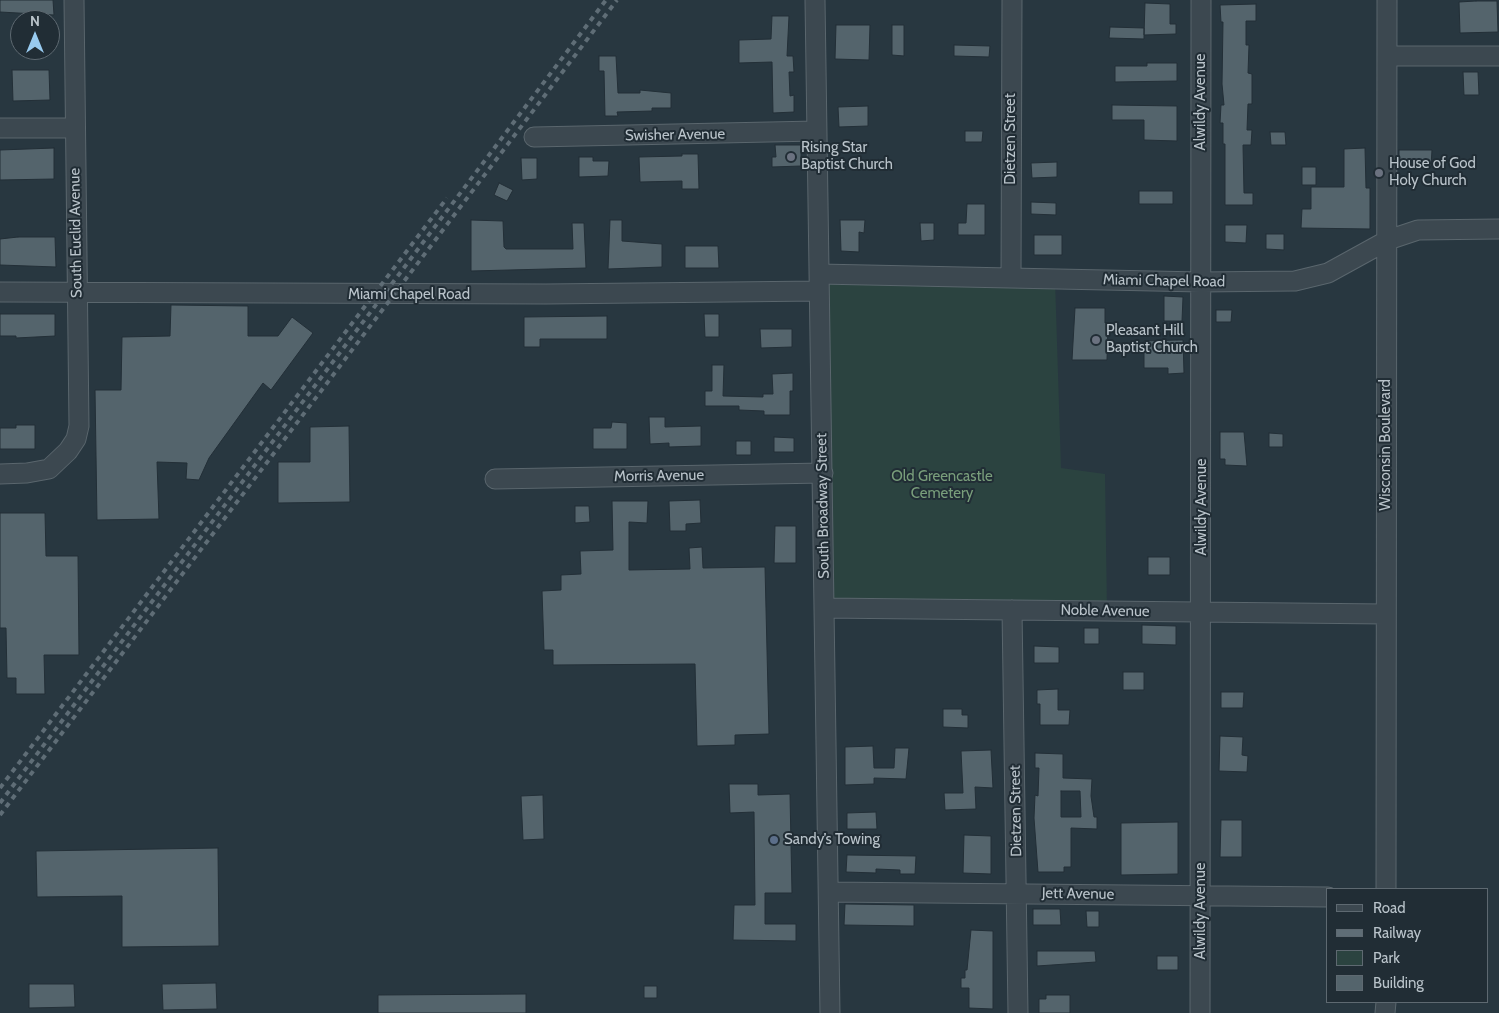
<!DOCTYPE html>
<meta charset="utf-8">
<style>
body{margin:0}
#map{position:relative;width:1499px;height:1013px;overflow:hidden;background:#283740;font-family:Cabin,sans-serif}
canvas{display:block}
.legend{position:absolute;left:1326px;top:888px;width:162px;height:115px;box-sizing:border-box;background:#212d35;border:1px solid #5e6971;margin:0;padding:6px 9px;list-style:none;font-size:15px;color:#b9c3ca}
.legend li{display:flex;align-items:center;gap:10px;height:25px}
.legend b{width:25px;border:1px solid #5e6971}
.north{position:absolute;left:10px;top:10px;width:50px;height:50px;box-sizing:border-box;background:#212d35;border:1px solid #5e6971;border-radius:50%;rotate:0deg;font-size:14px;font-weight:700;line-height:20px;text-align:center;color:#b9c3ca}
.north::after{content:'';display:block;margin:auto;width:18px;height:22px;background:#98cbf0;clip-path:polygon(50% 0,100% 100%,50% 72%,0 100%)}
</style>
<div id="map">
<canvas width="1499" height="1013"></canvas>
<ul class="legend">
<li><b style="height:6px;background:#3c4850"></b>Road</li>
<li><b style="height:6px;background:#5f6d76"></b>Railway</li>
<li><b style="height:14px;background:#2b4340"></b>Park</li>
<li><b style="height:14px;background:#54646c"></b>Building</li>
</ul>
<div class="north">N</div>
</div>
<script>
const ctx = document.querySelector('canvas').getContext('2d');
ctx.lineJoin = 'round';
function paint(path, color) { ctx.fillStyle = color; ctx.fill(path, 'evenodd'); }
const shape = rows => new Path2D(rows.map(r => 'M' + r).join(''));
function stroke(path, color, width, dash) { ctx.strokeStyle = color; ctx.lineWidth = width; ctx.lineCap = dash ? 'butt' : 'round'; ctx.setLineDash(dash || []); ctx.stroke(path); }
function drawText(font, color, halo, rows, align = 'center') {
  ctx.font = font + ' Cabin,sans-serif'; ctx.lineWidth = 4; ctx.setLineDash([]); ctx.textBaseline = 'middle'; ctx.strokeStyle = halo; ctx.fillStyle = color; for (const [text, x, y, turn = 0] of rows) {
    ctx.save(); ctx.translate(x, y); ctx.rotate((+turn || 0) * Math.PI / 180); ctx.textAlign = isNaN(turn) ? turn : align; if (halo) ctx.strokeText(text, 0, 0); ctx.fillText(text, 0, 0); ctx.restore();
  }
}
paint(shape([
 [819,274,1055,279,1061,468,1105,474,1107,611,824,608]
]), '#2b4340');
const building = shape([
 [0,0,53,0,54,15,0,12,0,0],
 [1476,1,1497,1,1498,32,1460,33,1459,2,1476,1],
 [1145,3,1170,4,1170,24,1176,24,1176,34,1144,35,1145,3],
 [1256,4,1256,21,1246,21,1246,45,1249,45,1248,73,1252,74,1252,104,1248,104,1247,130,1252,130,1251,145,1243,145,1244,193,1253,193,1253,205,1225,205,1225,144,1223,144,1223,123,1220,123,1221,105,1224,105,1222,84,1223,22,1221,22,1220,5,1256,4],
 [772,16,789,16,787,56,793,56,794,72,789,72,790,96,794,95,794,112,773,113,772,62,739,63,739,40,771,39,772,16],
 [836,25,870,25,869,60,835,59,836,25],
 [892,25,904,25,904,56,892,55,892,25],
 [1110,27,1144,28,1144,39,1109,38,1110,27],
 [954,45,990,46,989,57,954,56,954,45],
 [599,56,616,56,618,93,640,93,640,90,671,93,671,108,652,108,652,111,617,112,618,116,605,116,604,71,599,71,599,56],
 [1147,63,1177,63,1177,81,1115,82,1115,66,1147,66,1147,63],
 [12,70,49,70,50,100,13,101,12,70],
 [1463,72,1478,72,1479,95,1464,95,1463,72],
 [1112,105,1177,106,1177,141,1144,140,1144,120,1112,120,1112,105],
 [868,106,868,126,839,127,838,107,868,106],
 [965,131,983,131,982,142,965,142,965,131],
 [1270,132,1285,132,1286,145,1271,145,1270,132],
 [775,145,801,145,801,166,772,167,772,157,776,157,775,145],
 [54,148,54,179,0,180,0,150,54,148],
 [1365,148,1366,188,1370,188,1370,229,1301,228,1302,209,1311,209,1311,187,1344,187,1344,149,1365,148],
 [1399,150,1432,150,1431,166,1399,165,1399,150],
 [682,154,698,154,699,189,682,189,682,181,640,182,639,157,682,156,682,154],
 [579,157,593,157,593,161,609,161,608,176,579,177,579,157],
 [521,158,537,158,537,179,522,180,521,158],
 [1057,162,1057,177,1032,178,1031,163,1057,162],
 [1302,167,1316,167,1316,185,1302,185,1302,167],
 [499,183,513,190,507,201,494,195,499,183],
 [1139,191,1173,191,1173,204,1139,204,1139,191],
 [1031,202,1056,203,1056,215,1031,214,1031,202],
 [967,204,985,204,985,235,958,235,958,223,966,223,967,204],
 [471,220,503,221,504,247,506,249,573,249,572,223,584,223,586,268,471,271,471,220],
 [610,220,622,220,622,241,662,244,662,267,608,269,610,220],
 [840,220,865,220,864,233,859,232,859,252,841,251,840,220],
 [920,223,934,223,934,240,921,241,920,223],
 [1225,225,1247,225,1246,243,1225,242,1225,225],
 [1266,234,1284,234,1284,250,1266,249,1266,234],
 [1034,235,1062,235,1062,255,1034,255,1034,235],
 [18,237,55,237,56,267,0,265,0,239,18,237],
 [685,246,718,246,719,268,685,268,685,246],
 [1164,296,1183,297,1182,321,1164,321,1164,296],
 [171,305,248,306,248,336,278,336,292,317,313,333,271,390,263,383,209,458,199,480,186,479,187,463,157,462,159,519,97,520,95,390,121,390,122,337,170,336,171,305],
 [1075,308,1105,308,1105,323,1108,323,1107,360,1072,360,1075,308],
 [1216,310,1232,310,1231,322,1216,322,1216,310],
 [0,314,55,314,55,336,16,338,16,336,0,336,0,314],
 [704,314,719,314,719,337,705,337,704,314],
 [607,316,607,339,540,339,540,347,524,347,524,317,607,316],
 [760,329,792,329,792,347,761,348,760,329],
 [1177,340,1183,340,1184,373,1168,374,1168,368,1144,368,1144,341,1177,340],
 [712,365,724,365,723,396,763,397,763,394,773,394,772,374,793,373,793,391,790,391,790,415,764,415,764,411,739,410,739,406,705,406,705,391,712,391,712,365],
 [649,417,665,417,665,427,701,426,701,446,669,447,669,443,650,444,649,417],
 [612,422,627,423,627,449,593,449,593,428,611,428,612,422],
 [16,425,35,425,35,449,0,449,0,428,16,428,16,425],
 [349,426,350,502,278,503,278,462,310,462,310,427,349,426],
 [1220,432,1244,432,1247,466,1225,465,1225,459,1220,459,1220,432],
 [1269,433,1283,434,1283,447,1269,447,1269,433],
 [774,437,794,438,794,452,774,452,774,437],
 [736,441,751,441,751,455,736,455,736,441],
 [700,500,701,523,686,524,686,531,670,531,669,501,700,500],
 [612,501,648,501,647,523,629,522,629,570,690,569,689,548,702,547,703,568,765,567,769,734,735,735,735,745,697,746,695,664,553,665,553,650,544,650,542,591,561,590,561,575,581,574,580,551,613,550,612,501],
 [575,506,589,506,590,522,575,523,575,506],
 [0,513,45,513,46,556,78,556,79,655,44,655,45,694,16,694,16,678,7,678,6,628,0,628,0,513],
 [775,526,796,526,796,563,774,563,775,526],
 [1148,557,1170,557,1170,575,1148,575,1148,557],
 [1142,625,1176,626,1176,645,1142,644,1142,625],
 [1084,628,1099,628,1099,644,1084,644,1084,628],
 [1034,646,1059,647,1059,663,1034,663,1034,646],
 [1123,672,1144,672,1144,690,1123,690,1123,672],
 [1058,689,1058,710,1070,710,1069,725,1040,725,1040,704,1037,704,1037,690,1058,689],
 [1221,692,1244,692,1243,708,1221,708,1221,692],
 [943,709,962,709,962,715,968,715,968,728,943,727,943,709],
 [1220,736,1243,737,1242,755,1248,756,1247,772,1219,771,1220,736],
 [873,746,874,768,894,768,895,748,909,748,906,779,874,778,874,784,845,785,845,747,873,746],
 [991,750,993,788,975,787,976,809,945,810,944,793,963,793,961,751,991,750],
 [1035,753,1063,754,1063,778,1092,779,1091,796,1094,817,1097,817,1097,829,1071,828,1071,867,1064,867,1064,872,1038,872,1034,818,1035,795,1038,796,1039,768,1035,768,1035,753],
 [1061,791,1080,791,1081,817,1061,817,1061,791],
 [729,784,758,784,758,795,790,794,792,893,765,893,765,924,796,924,796,941,733,940,734,905,755,905,754,812,730,813,729,784],
 [543,795,544,839,523,840,521,796,543,795],
 [876,812,877,829,847,829,847,813,876,812],
 [1221,820,1242,820,1242,857,1220,857,1221,820],
 [1178,822,1178,874,1121,875,1121,823,1178,822],
 [964,835,991,836,991,874,963,873,964,835],
 [218,848,219,946,122,947,122,896,37,897,36,851,218,848],
 [847,855,916,856,915,874,900,874,900,870,876,869,876,873,846,872,847,855],
 [845,904,914,905,914,926,844,925,845,904],
 [1033,909,1060,909,1061,925,1033,925,1033,909],
 [1086,911,1099,911,1099,927,1087,927,1086,911],
 [971,930,993,931,993,1009,969,1008,969,988,961,988,961,978,965,978,965,970,967,970,971,930],
 [1037,951,1095,951,1096,962,1037,966,1037,951],
 [1157,956,1178,956,1178,970,1157,970,1157,956],
 [216,983,217,1009,163,1010,162,984,216,983],
 [29,984,74,984,75,1007,29,1008,29,984],
 [644,986,657,986,657,998,644,998,644,986],
 [526,994,526,1013,378,1013,378,995,526,994],
 [1046,995,1070,995,1070,1013,1039,1013,1039,999,1046,999,1046,995]
]);
paint(building, '#54646c');
stroke(building, '#232f37', 1);
const minor = shape([
 [815,0,830,1013],
 [1388,56,1499,56],
 [0,128,75,128],
 [534,137,816,131],
 [819,274,1201,282,1295,281,1328,273,1388,240,1418,230,1499,229],
 [1011,277,1012,0],
 [0,292,546,294,819,291],
 [0,474,27,473,49,469,68,451,76,439,79,426,74,0],
 [495,479,823,473],
 [824,608,1385,614],
 [1012,610,1018,1013],
 [1386,889,1387,0],
 [829,892,1328,897],
 [1200,1013,1201,0],
 [1385,1013,1386,1002]
]);
stroke(minor, '#5a666d', 21);
stroke(minor, '#3c4850', 19);
stroke(shape([
 [0,788,447,198],
 [0,803,606,0],
 [0,815,617,0]
]), '#5f6d76', 4, [5, 5]);
for (const [x, y, r, color] of [
 [791,157,5,"#6b7280"],
 [1379,173,5,"#6b7280"],
 [1096,340,5,"#6b7280"],
 [774,840,5,"#5c6f8a"]
]) { const dot = new Path2D(); dot.arc(x, y, r, 0, 2 * Math.PI); ctx.fillStyle = color; ctx.fill(dot); stroke(dot, '#212d35', 2); }
drawText('15px', '#b9c3ca', '#212d35', [
 ["Alwildy Avenue",1201,102,-90],
 ["Swisher Avenue",675,135,-1],
 ["Dietzen Street",1011,139,-90],
 ["South Euclid Avenue",76,233,-91],
 ["Miami Chapel Road",1164,281,1],
 ["Miami Chapel Road",409,295],
 ["Wisconsin Boulevard",1386,445,-90],
 ["Morris Avenue",659,476,-1],
 ["South Broadway Street",823,506,-91],
 ["Alwildy Avenue",1202,507,-90],
 ["Noble Avenue",1105,611,1],
 ["Dietzen Street",1016,811,-91],
 ["Jett Avenue",1078,894,1],
 ["Alwildy Avenue",1201,911,-90]
]);
drawText('15px', '#b9c3ca', '#212d35', [
 ["Rising Star",801,148],
 ["Baptist Church",801,165],
 ["House of God",1389,164],
 ["Holy Church",1389,181],
 ["Pleasant Hill",1106,331],
 ["Baptist Church",1106,348],
 ["Sandy’s Towing",784,840]
], 'left');
drawText('15px', '#799e7b', '#212d35', [
 ["Old Greencastle",942,477],
 ["Cemetery",942,494]
]);
</script>
